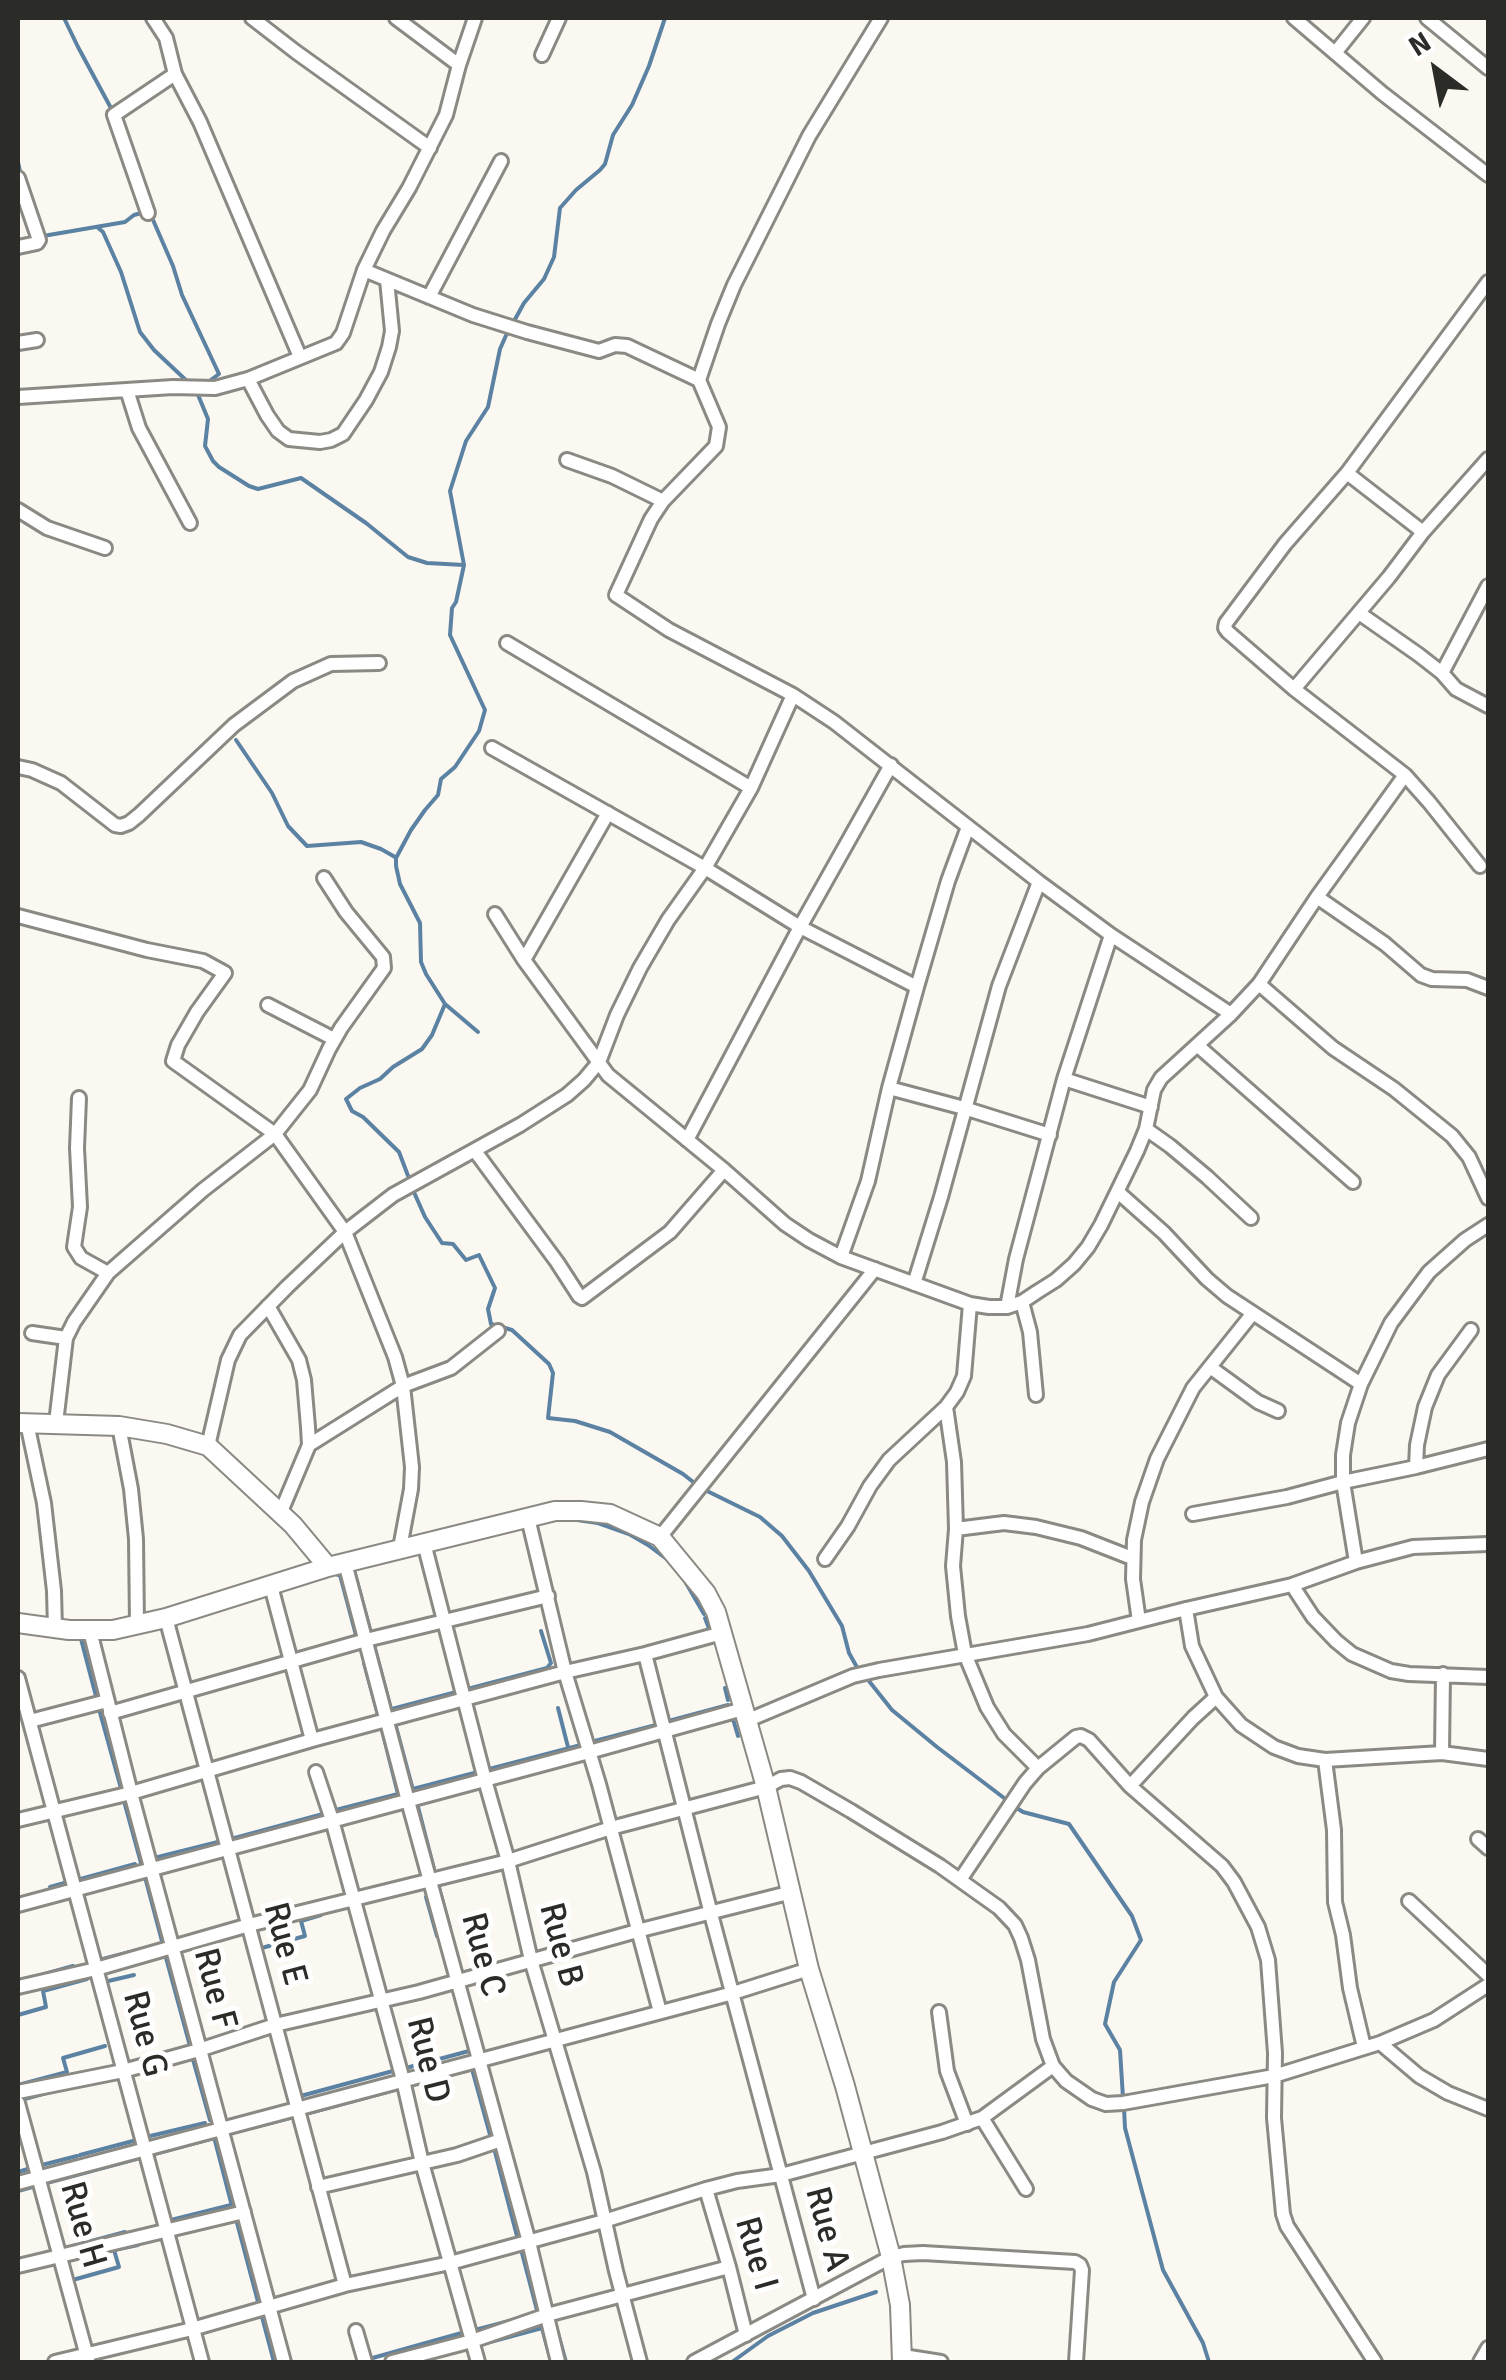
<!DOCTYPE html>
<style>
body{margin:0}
#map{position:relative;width:1506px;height:2380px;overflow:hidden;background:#faf8f1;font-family:Signika,sans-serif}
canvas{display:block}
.frame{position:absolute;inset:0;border:20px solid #2b2b28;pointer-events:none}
.north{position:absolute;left:1386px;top:20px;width:100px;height:100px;-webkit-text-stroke:8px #fff;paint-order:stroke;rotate:328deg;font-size:28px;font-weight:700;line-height:40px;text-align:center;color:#2b2b28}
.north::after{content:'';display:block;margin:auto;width:35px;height:45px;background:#2b2b28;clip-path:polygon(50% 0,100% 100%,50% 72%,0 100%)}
</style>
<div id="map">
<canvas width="1506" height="2380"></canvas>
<div class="frame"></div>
<div class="north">N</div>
</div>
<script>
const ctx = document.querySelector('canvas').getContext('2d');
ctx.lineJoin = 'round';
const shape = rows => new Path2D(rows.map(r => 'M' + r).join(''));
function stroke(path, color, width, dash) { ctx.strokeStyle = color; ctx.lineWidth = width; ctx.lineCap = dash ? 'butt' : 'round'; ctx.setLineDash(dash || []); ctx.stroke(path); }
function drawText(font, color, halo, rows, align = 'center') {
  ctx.font = font + ' Signika,sans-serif'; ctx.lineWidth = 10; ctx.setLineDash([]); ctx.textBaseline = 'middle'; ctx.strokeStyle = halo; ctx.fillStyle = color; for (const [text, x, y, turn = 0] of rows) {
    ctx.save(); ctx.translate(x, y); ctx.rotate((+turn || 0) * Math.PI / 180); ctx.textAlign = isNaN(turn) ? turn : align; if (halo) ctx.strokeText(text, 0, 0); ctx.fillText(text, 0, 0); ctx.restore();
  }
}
stroke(shape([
 [64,18,78,47,112,110],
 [18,162,21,176],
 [150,213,173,266,182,295,219,374,208,382],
 [97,227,103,232,121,272,140,332,154,350,189,383],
 [43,236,125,222,134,215,145,212],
 [513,323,524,303,544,279,554,257,560,208,576,190,600,170,605,164,613,135,632,105,649,66,665,18],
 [196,390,208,419,205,446,213,461,219,467,249,486,258,489,301,478,366,523,408,557,427,563,464,565],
 [236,740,272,793,288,826,307,846,361,842,381,849,395,857],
 [478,1032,445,1004,426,974,421,962,420,923,400,884,396,866,396,858,411,830,425,810,438,795,441,779,455,767,479,731,485,710,450,635,452,608,456,602,464,565,450,491,466,441,488,407,500,349,508,331],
 [410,1181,399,1152,363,1117,352,1111,346,1099,360,1088,380,1079,393,1067,422,1049,432,1035,445,1004],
 [413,1190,425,1217,442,1243,453,1244,466,1260,479,1255,495,1288,488,1309,491,1324,512,1330,549,1364,553,1373,548,1418,575,1421,610,1432,683,1474,697,1485],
 [705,1490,760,1517,782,1536,809,1571,842,1626,849,1653,858,1669],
 [554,1520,571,1520],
 [577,1520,598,1523,629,1534,648,1545,668,1560],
 [354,1570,371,1633],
 [338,1575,340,1575,357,1639],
 [686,1583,704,1614],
 [705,1618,710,1631],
 [73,1638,81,1639,97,1700],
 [373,1641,391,1709],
 [364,1663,378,1715],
 [865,1676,892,1710,937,1747,1008,1801],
 [725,1688,728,1700],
 [558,1708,568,1747],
 [99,1709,122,1792],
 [392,1709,547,1668,551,1663,541,1631],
 [733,1719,738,1736],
 [665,1722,728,1705],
 [395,1723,413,1790],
 [381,1726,398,1794],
 [688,1731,732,1719],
 [591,1742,656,1725],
 [413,1789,581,1745],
 [124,1801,141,1863],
 [417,1803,434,1869],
 [1015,1807,1023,1812,1069,1824,1132,1916,1141,1940,1114,1982,1105,2024,1120,2050,1123,2098],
 [332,1811,398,1794],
 [231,1839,323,1814],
 [154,1858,218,1842],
 [145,1877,163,1945],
 [77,1880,135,1864],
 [438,1884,450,1928],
 [439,1885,498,1870],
 [50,1887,68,1882],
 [105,1888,144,1878],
 [426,1897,437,1936],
 [288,1909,303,1905],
 [258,1949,305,1936,301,1921,321,1915],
 [165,1954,190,2046],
 [99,1960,153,1946],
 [34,1977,73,1966],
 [104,1982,134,1975],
 [18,2015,46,2007,43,1991,87,1979],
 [192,2056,210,2120],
 [406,2068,469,2051],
 [472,2069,492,2142],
 [18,2085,67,2072,63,2058,105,2046],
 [410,2085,473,2069],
 [297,2097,393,2071],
 [21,2100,50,2092],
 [1124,2108,1125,2128,1163,2270,1203,2343,1209,2362],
 [302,2115,398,2089],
 [228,2134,290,2118],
 [146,2137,205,2123],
 [214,2137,233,2210],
 [494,2148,518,2240],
 [80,2155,133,2141],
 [151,2155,214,2138],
 [38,2166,77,2156],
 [18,2172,31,2168],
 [43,2184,140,2158],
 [18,2191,36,2186],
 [236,2219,274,2362],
 [167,2221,231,2205],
 [62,2249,125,2232],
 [522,2253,538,2314],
 [69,2281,119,2267,114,2250,138,2245],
 [285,2309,310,2302],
 [554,2319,566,2362],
 [475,2330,524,2317],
 [479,2345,542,2328,551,2362],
 [108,2356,120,2353],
 [369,2359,465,2332],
 [732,2362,768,2336,813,2313,876,2292]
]), '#5b82a2', 4);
const street = shape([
 [153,18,166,38,175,74,200,122,300,357],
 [252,18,296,52,430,148],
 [396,18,459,65],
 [881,18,809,136,734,285,718,324,699,380,719,427,716,446,663,501,651,519,616,595,669,630,793,695,834,722,1039,882,1111,935,1231,1014],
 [1294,18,1382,93,1488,175],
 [1427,18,1488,68],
 [1335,53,1363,18],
 [542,55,559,18],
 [18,178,39,240,37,243,18,247],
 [148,213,114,115,175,74],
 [364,270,473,315,527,332,599,351,615,345,627,346,699,380],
 [429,297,501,161],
 [18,343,37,340],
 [248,379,267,415,278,431,289,439,320,442,331,440,343,434,366,400,381,372,389,347,392,331,387,280],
 [127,390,139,428,190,523],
 [18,397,173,387,215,388,248,379,336,343,343,333,364,270,383,231,409,188,446,115,459,65,475,18],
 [567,460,612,476,663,501],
 [1347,473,1423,532],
 [18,510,47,528,105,548],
 [1359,613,1419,655,1442,673,1456,689,1488,706],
 [507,643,751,788],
 [1442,673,1488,586],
 [1294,689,1389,577,1423,532,1488,459],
 [492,748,705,868,800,927,917,987],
 [18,767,32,770,61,783,115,825,121,826,129,823,139,815,234,725,293,681,331,664,379,663],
 [1405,775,1429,802,1480,866],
 [1317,897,1385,944,1421,975,1432,979,1467,980,1488,988],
 [495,914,524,960,608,1075,724,1170,785,1224,809,1240,841,1257,970,1304,989,1307,1007,1307,1022,1302,1037,1292,1056,1280,1074,1264,1088,1247,1101,1225,1137,1151,1146,1129,1154,1090,1161,1078,1231,1014,1259,984,1317,897,1405,775,1294,689,1228,632,1225,628,1226,623,1285,544,1347,473,1488,282],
 [18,916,147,950,203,961,225,973,197,1012,178,1045,173,1061,275,1134,345,1232,287,1287,240,1335,228,1360,208,1446],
 [524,960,608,813],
 [1259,984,1333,1048,1394,1089,1452,1136,1469,1157,1488,1198],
 [268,1005,334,1039],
 [1197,1045,1353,1182],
 [1064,1079,1151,1107],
 [889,1088,964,1108,1050,1135],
 [79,1098,77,1148,80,1207,74,1247,81,1258,108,1273],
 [1146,1129,1170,1146,1207,1177,1251,1218],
 [687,1140,800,927,891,765],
 [475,1151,557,1262,579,1296,582,1298,670,1232,724,1170],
 [1119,1193,1164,1233,1207,1279,1227,1296,1361,1384],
 [841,1257,868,1181,889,1088,917,987,948,881,968,827],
 [914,1284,941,1197,999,986,1039,882],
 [1022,1302,1030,1332,1036,1395],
 [268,1306,299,1360,304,1380,308,1427,309,1445,280,1514],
 [1007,1307,1016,1259,1064,1079,1111,935],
 [32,1333,66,1338],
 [1210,1367,1258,1402,1278,1411],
 [946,1407,954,1462,956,1529,953,1566,958,1616,965,1654,987,1707,1004,1734,1038,1768],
 [27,1423,44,1503,54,1591,55,1629],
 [56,1423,66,1338,74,1322,108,1273,203,1190,275,1134,310,1090,329,1049,341,1028,384,968,383,957,346,912,324,878],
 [119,1426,131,1489,136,1539,137,1625],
 [309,1445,403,1386,451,1368,498,1331],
 [1416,1467,1417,1445,1425,1407,1438,1375,1471,1330],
 [1193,1514,1287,1497,1343,1482,1416,1467,1488,1449],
 [528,1518,565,1672,599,1784,660,2012],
 [956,1529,1004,1523,1036,1527,1081,1538,1132,1558],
 [660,1537,875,1269],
 [424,1543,485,1780,508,1861,531,1960,594,2172,616,2271,640,2362],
 [400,1548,411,1489,412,1467,403,1386,395,1357,345,1232,393,1195,520,1125,567,1095,584,1080,599,1062,617,1015,640,968,668,920,705,868,751,788,793,695],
 [825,1559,848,1526,870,1486,889,1460,946,1407,957,1392,964,1376,970,1304],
 [1356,1562,1343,1482,1343,1455,1348,1423,1361,1384,1391,1323,1429,1272,1465,1240,1488,1225],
 [345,1563,408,1801,529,2242,558,2362],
 [1292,1585,1313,1617,1336,1641,1352,1654,1391,1671,1409,1674,1488,1677],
 [271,1586,312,1740],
 [1186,1609,1192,1646,1216,1697,1241,1725,1274,1747,1298,1756,1325,1760,1442,1753,1488,1759],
 [166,1618,345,2285],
 [1139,1621,1133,1579,1134,1540,1142,1502,1157,1459,1193,1388,1253,1313],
 [90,1631,131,1793,284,2362],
 [645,1654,711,1914,814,2299],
 [18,1678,202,2362],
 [110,1713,366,1640,548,1596],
 [30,1721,107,1701],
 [746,1721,853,1676,879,1670,1088,1634,1186,1609,1292,1585,1356,1562,1413,1547,1488,1544],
 [1442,1753,1443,1674],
 [1325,1760,1334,1830,1335,1902,1343,1935,1350,1988,1364,2047],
 [316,1772,332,1820,403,2080,422,2163,478,2362],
 [1130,1786,1193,1718,1216,1697],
 [18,1820,131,1793,312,1740,565,1672,645,1654,722,1633],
 [1478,1839,1488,1848],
 [960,1880,1025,1783,1038,1768,1076,1737,1081,1736,1089,1740,1130,1786,1222,1866,1234,1882,1258,1927,1268,1960,1275,2053,1274,2118,1283,2214,1287,2226,1375,2362],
 [1409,1901,1488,1975],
 [18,1905,589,1752,743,1709],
 [18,1987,96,1969,249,1925,508,1861,611,1828,766,1787,781,1779,790,1778,801,1782,851,1811,940,1866,999,1908,1015,1925,1021,1938,1028,1960,1043,2039,1053,2066,1066,2081,1092,2099,1106,2104,1123,2103,1274,2076,1380,2043,1434,2020,1488,1985],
 [939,2012,947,2071,967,2124],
 [1380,2043,1419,2076,1448,2093,1488,2109],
 [18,2092,123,2071,199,2050,275,2025,419,1992,637,1931,792,1892],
 [18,2103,88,2360],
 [982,2118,1026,2189],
 [18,2183,733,1993,809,1969],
 [318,2187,457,2155,501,2140],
 [706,2189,729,2267,746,2335],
 [18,2266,244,2212],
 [356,2331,365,2362],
 [903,2356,941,2362],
 [55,2362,192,2329,345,2285,450,2263,604,2221,706,2189,737,2181,781,2175,942,2132,982,2118,1053,2066],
 [392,2362,472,2341,547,2315,729,2267],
 [694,2362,891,2257,904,2254,923,2253,1075,2262,1080,2265,1082,2270,1076,2362],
 [1480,2362,1488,2348]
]);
const secondary = shape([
 [18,1423,119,1426,167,1434,208,1446,293,1525,328,1567],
 [18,1623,69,1630,113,1630,166,1618,328,1567,555,1511,581,1511,610,1514,660,1537,706,1593,716,1612,766,1787,809,1969,845,2086,891,2257,900,2305,902,2362]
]);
stroke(street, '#8b8983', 18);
stroke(secondary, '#8b8983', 22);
stroke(street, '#fff', 12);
stroke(secondary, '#fff', 18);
drawText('35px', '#2b2b28', '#fff', [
 ["Rue E",284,1944,75],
 ["Rue B",560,1945,75],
 ["Rue C",482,1955,75],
 ["Rue F",214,1989,75],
 ["Rue G",144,2034,75],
 ["Rue D",427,2060,76],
 ["Rue H",82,2225,74],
 ["Rue A",826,2229,75],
 ["Rue I",755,2254,74]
]);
</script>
